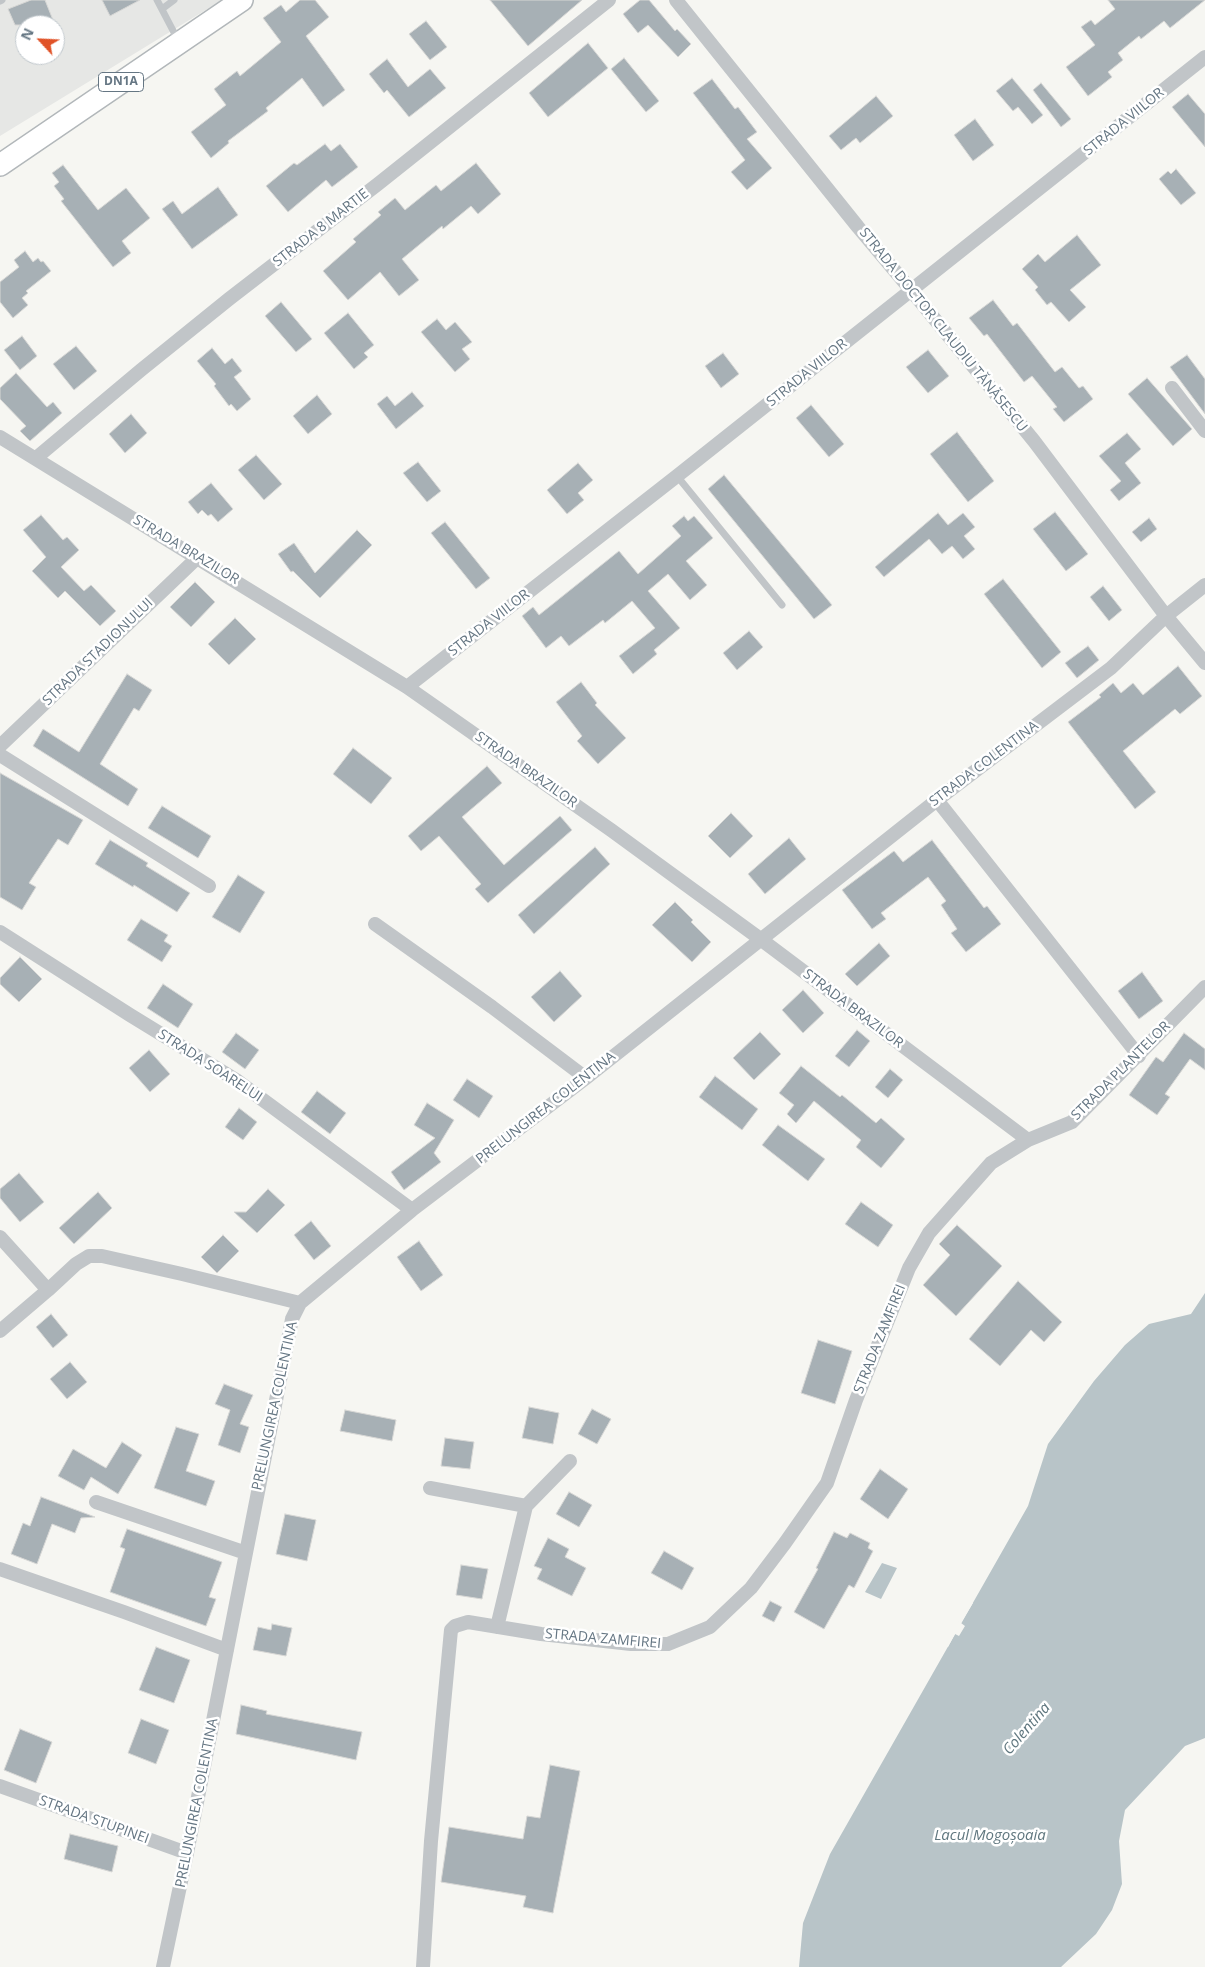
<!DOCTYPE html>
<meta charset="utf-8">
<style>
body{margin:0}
#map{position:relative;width:1205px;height:1967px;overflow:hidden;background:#f6f6f2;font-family:"Open Sans",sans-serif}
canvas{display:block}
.north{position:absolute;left:15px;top:15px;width:50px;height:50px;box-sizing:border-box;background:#fff;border:1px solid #c1c8cd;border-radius:50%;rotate:295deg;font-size:14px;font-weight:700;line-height:20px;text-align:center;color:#657683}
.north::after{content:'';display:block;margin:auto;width:18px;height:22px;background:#e05227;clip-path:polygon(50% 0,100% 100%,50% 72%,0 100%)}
</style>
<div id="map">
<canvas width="1205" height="1967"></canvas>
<div class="north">N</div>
</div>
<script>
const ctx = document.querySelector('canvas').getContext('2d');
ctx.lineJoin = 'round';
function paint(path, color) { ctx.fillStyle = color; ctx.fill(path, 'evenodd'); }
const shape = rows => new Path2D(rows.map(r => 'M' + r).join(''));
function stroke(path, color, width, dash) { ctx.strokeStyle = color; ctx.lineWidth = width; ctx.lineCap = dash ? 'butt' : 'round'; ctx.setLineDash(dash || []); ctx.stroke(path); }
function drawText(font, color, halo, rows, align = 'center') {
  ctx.font = font + ' "Open Sans",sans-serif'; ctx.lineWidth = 5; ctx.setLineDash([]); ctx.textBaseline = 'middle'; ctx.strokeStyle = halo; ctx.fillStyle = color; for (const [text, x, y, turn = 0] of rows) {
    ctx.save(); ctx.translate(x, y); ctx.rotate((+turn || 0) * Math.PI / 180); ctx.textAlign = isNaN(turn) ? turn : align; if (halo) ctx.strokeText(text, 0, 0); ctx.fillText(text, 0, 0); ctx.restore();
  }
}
paint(shape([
 [0,0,222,0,0,136],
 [25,25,55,25,55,55,25,55]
]), '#e6e7e5');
paint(shape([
 [1205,1293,1205,1738,1185,1746,1125,1810,1119,1841,1122,1884,1112,1910,1096,1934,1061,1967,799,1967,803,1923,830,1854,1028,1506,1048,1444,1094,1381,1125,1345,1149,1324,1191,1314],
 [882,1563,897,1568,881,1599,865,1592]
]), '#b8c4c8');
paint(shape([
 [970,1602,973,1603,961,1623,965,1626,959,1636,955,1634,948,1647,945,1646]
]), '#f6f6f2');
const building = shape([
 [31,0,45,0,55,25,15,25,8,9,31,0],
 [102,0,140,0,110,16,102,0],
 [300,0,315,0,329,17,306,36,345,90,323,107,302,78,266,108,268,111,228,141,229,143,211,158,191,132,226,105,214,89,237,71,240,76,281,42,263,18,281,5,286,12,300,0],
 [490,0,582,0,528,46,490,0],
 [640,0,649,0,675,31,677,29,691,44,678,57,648,25,638,33,623,14,640,0],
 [1108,0,1205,0,1170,28,1164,21,1141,39,1139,36,1118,53,1123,60,1108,72,1112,77,1088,96,1066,67,1095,45,1081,27,1091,20,1095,25,1115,9,1108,0],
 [426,21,447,47,430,60,409,34,426,21],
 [588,43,608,68,548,117,529,93,588,43],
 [624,58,659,101,646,112,611,69,624,58],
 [387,59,408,87,430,69,446,88,409,117,387,90,384,93,369,74,387,59],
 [1012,78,1043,115,1032,124,1018,107,1013,111,996,91,1012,78],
 [712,79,735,109,738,107,757,132,747,139,772,168,747,190,731,172,745,160,693,93,712,79],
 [1041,83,1071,119,1061,127,1033,90,1041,83],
 [1188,94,1205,114,1205,147,1172,107,1188,94],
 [876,96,893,116,860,143,856,138,841,150,829,136,876,96],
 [975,119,994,145,973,161,954,135,975,119],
 [325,144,331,151,340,144,358,167,332,187,326,180,288,212,266,186,294,163,297,165,325,144],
 [476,163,501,194,478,214,471,206,443,229,442,226,402,259,419,280,399,296,380,272,348,300,323,271,356,242,353,239,381,215,378,212,395,198,405,210,436,185,441,191,476,163],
 [63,165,98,210,126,188,150,218,122,241,131,253,113,267,61,201,64,199,54,186,59,182,52,173,63,165],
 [1176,169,1196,193,1181,205,1159,179,1168,171,1171,174,1176,169],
 [218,187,238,215,192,249,162,209,173,201,182,214,218,187],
 [1077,235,1101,265,1070,290,1086,307,1069,322,1051,302,1047,305,1035,290,1038,287,1022,269,1038,254,1045,262,1077,235],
 [25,251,33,262,38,258,41,262,43,261,51,271,26,291,28,293,22,298,28,305,13,318,0,302,0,282,19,267,14,260,25,251],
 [993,300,1013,326,1017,323,1055,372,1062,367,1079,388,1083,386,1093,399,1064,422,1053,409,1057,407,1032,376,1024,382,987,334,984,336,969,318,993,300],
 [281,302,312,339,296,352,265,316,281,302],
 [348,313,374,345,364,353,368,357,354,369,324,333,348,313],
 [437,319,446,330,455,322,472,342,462,349,470,359,455,372,421,332,437,319],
 [22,336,37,356,20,370,4,350,22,336],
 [76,346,97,371,74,390,53,364,76,346],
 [212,348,225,364,232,358,242,371,234,377,251,399,237,411,231,404,229,406,214,386,216,384,197,361,212,348],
 [928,350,949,376,928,393,906,367,928,350],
 [723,353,739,374,721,388,705,366,723,353],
 [1187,355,1205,379,1205,414,1170,367,1187,355],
 [16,373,47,407,53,402,62,413,30,441,20,431,26,426,0,399,0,388,16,373],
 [1147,378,1192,429,1173,446,1128,394,1147,378],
 [412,392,424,406,396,429,377,404,387,396,395,406,412,392],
 [317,395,332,414,308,434,293,416,317,395],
 [811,405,844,444,829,457,796,418,811,405],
 [131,414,147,433,125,453,109,434,131,414],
 [957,432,994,481,968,502,930,454,957,432],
 [1127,433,1141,449,1125,463,1141,483,1119,501,1110,490,1121,481,1099,456,1127,433],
 [256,455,282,484,264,500,238,470,256,455],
 [418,462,441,491,427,502,403,473,418,462],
 [578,463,593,480,578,493,584,500,567,514,547,490,578,463],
 [724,475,832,605,814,619,708,489,724,475],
 [211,483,233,509,218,522,211,514,208,516,202,510,198,514,188,502,211,483],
 [1055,512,1088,554,1066,571,1033,529,1055,512],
 [938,513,948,525,963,513,975,527,964,536,975,549,963,559,952,546,942,554,929,539,884,577,875,567,938,513],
 [41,515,63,540,67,537,79,550,61,567,84,591,91,585,116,611,100,626,65,591,58,598,32,571,46,557,23,530,41,515],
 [684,516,688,521,694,516,713,538,686,561,707,585,690,600,668,574,648,591,680,628,654,650,657,654,633,674,619,656,655,628,632,601,605,623,603,620,569,646,561,636,546,648,522,616,533,607,539,615,619,551,638,574,681,536,672,526,684,516],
 [1149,518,1157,529,1141,542,1132,532,1149,518],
 [445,522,490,578,476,589,431,533,445,522],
 [357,530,372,545,320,598,293,571,291,572,278,554,294,543,315,573,357,530],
 [1003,579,1061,652,1042,668,984,594,1003,579],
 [195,582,215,602,191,627,170,607,195,582],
 [1103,586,1122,610,1109,621,1090,597,1103,586],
 [235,618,256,639,229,665,208,644,235,618],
 [749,631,763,647,737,670,723,653,749,631],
 [1088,646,1099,660,1077,678,1065,663,1088,646],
 [1178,666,1202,696,1180,714,1175,709,1123,751,1156,792,1135,809,1068,722,1101,697,1099,695,1113,683,1121,693,1133,683,1143,695,1178,666],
 [127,674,152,690,139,711,134,708,100,764,138,789,128,806,33,746,43,729,79,752,127,674],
 [581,682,597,703,595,705,626,738,598,764,577,741,582,736,556,702,581,682],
 [353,748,392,778,371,804,333,774,353,748],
 [487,766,502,783,462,817,504,865,560,816,572,830,488,903,475,889,481,884,439,836,421,851,408,836,487,766],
 [0,773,83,820,68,845,58,839,29,883,36,887,22,910,0,897,0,773],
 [162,806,211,836,198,858,148,828,162,806],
 [731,813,753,836,730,858,708,836,731,813],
 [789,838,806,859,765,894,748,874,789,838],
 [110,840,148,863,146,866,190,893,177,912,134,885,133,887,95,864,110,840],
 [932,840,984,908,987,906,1001,924,966,952,951,933,957,929,941,905,946,901,928,877,881,913,886,919,872,929,842,890,894,851,903,862,932,840],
 [595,847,610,864,534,934,518,915,595,847],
 [238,875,265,892,240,933,212,917,238,875],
 [675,902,693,920,691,922,711,942,692,962,652,925,675,902],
 [141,919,168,935,164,941,172,946,162,962,127,940,141,919],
 [879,943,890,956,857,986,845,974,879,943],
 [20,957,42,979,19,1002,0,984,0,978,20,957],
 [560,971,582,996,554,1022,531,997,560,971],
 [1142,972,1163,1001,1139,1019,1118,991,1142,972],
 [163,984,193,1004,178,1028,147,1008,163,984],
 [803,990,824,1013,803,1033,782,1010,803,990],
 [857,1030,870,1041,849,1067,835,1056,857,1030],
 [760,1032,781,1054,754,1080,733,1058,760,1032],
 [236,1033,259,1050,245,1069,222,1052,236,1033],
 [1184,1033,1205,1049,1205,1070,1190,1059,1165,1094,1170,1097,1157,1115,1129,1095,1156,1057,1163,1062,1184,1033],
 [149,1050,170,1074,150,1092,129,1068,149,1050],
 [801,1066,840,1097,842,1095,876,1123,881,1118,905,1139,881,1168,856,1147,861,1140,814,1101,796,1123,787,1114,794,1105,779,1093,801,1066],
 [890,1069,903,1080,888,1098,875,1087,890,1069],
 [715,1076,758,1109,742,1130,699,1097,715,1076],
 [467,1079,493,1096,479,1118,453,1100,467,1079],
 [317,1091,346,1113,330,1134,301,1112,317,1091],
 [427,1103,454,1120,434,1153,441,1162,404,1190,391,1172,435,1138,414,1125,427,1103],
 [239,1108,257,1122,243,1140,225,1127,239,1108],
 [778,1125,825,1159,808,1181,762,1145,778,1125],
 [19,1173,44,1202,20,1222,0,1198,0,1189,19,1173],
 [268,1189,285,1205,257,1233,234,1212,246,1212,268,1189],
 [98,1192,112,1208,74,1244,59,1228,98,1192],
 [861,1202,893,1225,878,1247,845,1224,861,1202],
 [311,1221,331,1246,314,1260,294,1235,311,1221],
 [957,1225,1002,1266,956,1316,923,1285,950,1255,939,1244,957,1225],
 [223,1235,239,1251,217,1273,201,1257,223,1235],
 [419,1241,443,1275,421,1291,397,1257,419,1241],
 [1018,1281,1062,1322,1044,1342,1031,1330,1000,1366,969,1339,1018,1281],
 [51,1314,68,1335,53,1348,36,1327,51,1314],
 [818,1340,852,1351,835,1404,801,1393,818,1340],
 [70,1362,87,1382,67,1399,50,1379,70,1362],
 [224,1384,253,1395,240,1424,249,1427,240,1453,218,1445,230,1410,215,1404,224,1384],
 [529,1407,559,1413,553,1444,522,1438,529,1407],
 [592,1409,611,1419,597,1444,578,1434,592,1409],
 [345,1410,396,1420,392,1441,340,1431,345,1410],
 [176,1427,199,1434,186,1471,215,1481,206,1506,154,1488,176,1427],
 [445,1438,474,1442,470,1469,441,1466,445,1438],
 [122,1442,142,1455,118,1494,91,1477,84,1490,58,1476,73,1449,106,1468,122,1442],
 [880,1469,908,1489,888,1519,860,1499,880,1469],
 [569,1492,592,1505,579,1527,556,1514,569,1492],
 [41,1497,95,1517,81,1518,75,1533,52,1524,37,1564,11,1554,23,1523,30,1526,41,1497],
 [285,1514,316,1520,307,1561,276,1554,285,1514],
 [127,1529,222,1562,209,1597,216,1599,206,1626,110,1592,125,1549,120,1547,127,1529],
 [834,1532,847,1538,850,1533,870,1543,868,1548,873,1551,854,1588,849,1585,824,1629,794,1612,818,1569,816,1568,834,1532],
 [548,1538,569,1549,565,1557,586,1568,572,1596,537,1579,542,1569,534,1566,548,1538],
 [664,1551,694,1568,682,1590,651,1573,664,1551],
 [461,1565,488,1569,482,1599,456,1595,461,1565],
 [770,1601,782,1607,774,1622,762,1616,770,1601],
 [272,1624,292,1628,286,1656,253,1650,258,1627,271,1630,272,1624],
 [156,1647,190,1660,174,1703,139,1690,156,1647],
 [241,1705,267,1711,266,1714,362,1732,356,1760,236,1734,241,1705],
 [141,1719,169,1730,156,1764,128,1753,141,1719],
 [20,1729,52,1742,36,1783,4,1770,20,1729],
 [550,1765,580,1771,553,1913,523,1907,526,1896,441,1882,449,1827,523,1839,527,1816,540,1818,550,1765],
 [70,1834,118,1846,112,1872,64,1859,70,1834]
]);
paint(building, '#a7b0b5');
stroke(building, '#d7d7d5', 1);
const primary = shape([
 [0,165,242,0]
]);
stroke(primary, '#b2b7ba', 24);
stroke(shape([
 [157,0,179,42],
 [0,1,2,0],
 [162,9,174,0],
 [677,476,782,605]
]), '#c1c5c8', 7);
stroke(shape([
 [676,0,858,227,911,290,1034,441,1166,616,1205,663],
 [1172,388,1205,431],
 [0,437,407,687,611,830,759,938,1028,1140],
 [36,458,141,370,229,299,378,184,609,0],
 [407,687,677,476,1205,57],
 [0,746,197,558],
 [0,755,209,886],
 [937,800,1139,1056],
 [375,924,492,1007,586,1078],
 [0,932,130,1015,236,1080,412,1210],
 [0,1237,48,1290],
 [0,1331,48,1290,76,1264,89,1256,102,1256,182,1274,300,1303],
 [430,1488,526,1506],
 [96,1502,246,1553],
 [0,1569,124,1612,227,1650],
 [497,1627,526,1506,570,1461],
 [0,1786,187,1853],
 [163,1967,187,1853,292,1319,300,1303,412,1210,586,1078,937,800,1111,668,1166,616,1205,585],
 [423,1967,431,1841,451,1630,455,1626,468,1622,541,1634,631,1644,668,1644,710,1627,751,1588,785,1543,827,1483,856,1400,909,1268,929,1233,991,1163,1028,1140,1072,1122,1205,987]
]), '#c1c5c8', 14);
stroke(primary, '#fff', 21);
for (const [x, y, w] of [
 [121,82,45]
]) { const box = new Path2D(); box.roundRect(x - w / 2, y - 9.5, w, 19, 4); ctx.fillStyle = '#fff'; ctx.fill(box); stroke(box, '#657683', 1); }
drawText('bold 12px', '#657683', null, [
 ["DN1A",121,82]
]);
drawText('14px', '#657683', '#fff', [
 ["STRADA VIILOR",1124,122,-39],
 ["STRADA 8 MARTIE",321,228,-38],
 ["STRADA DOCTOR CLAUDIU TĂNĂSESCU",943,330,51],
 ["STRADA VIILOR",807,373,-39],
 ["STRADA BRAZILOR",186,550,31],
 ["STRADA VIILOR",489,623,-38],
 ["STRADA STADIONULUI",98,652,-44],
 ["STRADA COLENTINA",984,764,-37],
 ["STRADA BRAZILOR",526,770,35],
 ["STRADA BRAZILOR",853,1009,37],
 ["STRADA SOARELUI",210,1066,33],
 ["STRADA PLANTELOR",1121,1071,-45],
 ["PRELUNGIREA COLENTINA",546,1108,-38],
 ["STRADA ZAMFIREI",880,1339,-68],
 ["PRELUNGIREA COLENTINA",275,1406,-78],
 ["STRADA ZAMFIREI",603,1639,5],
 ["PRELUNGIREA COLENTINA",197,1803,-79],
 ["STRADA STUPINEI",94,1820,20]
]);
drawText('italic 15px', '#60777f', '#fff', [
 ["Colentina",1027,1729,-49],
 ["Lacul Mogoșoaia",990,1836]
]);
</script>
